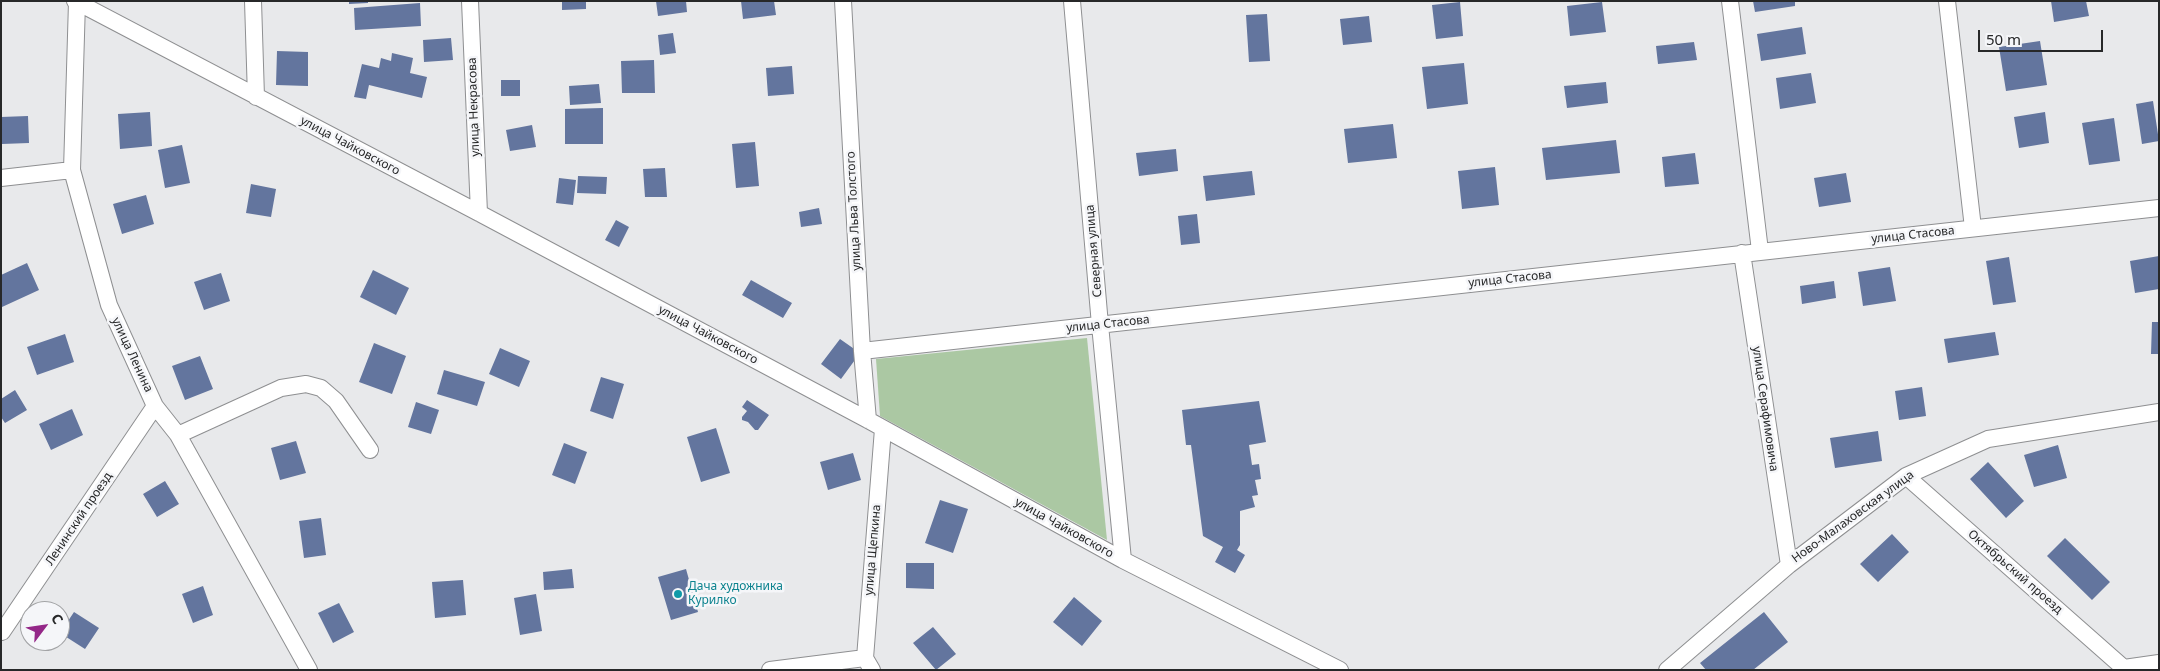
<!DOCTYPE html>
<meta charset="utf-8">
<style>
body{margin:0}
#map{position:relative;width:2160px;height:671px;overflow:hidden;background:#e8e9eb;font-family:"Noto Sans",sans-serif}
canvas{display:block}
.frame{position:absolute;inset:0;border:2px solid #272829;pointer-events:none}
.north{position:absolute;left:20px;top:601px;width:50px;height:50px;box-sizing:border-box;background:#f5f6f9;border:1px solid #a3a4a6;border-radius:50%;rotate:59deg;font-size:14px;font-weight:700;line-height:20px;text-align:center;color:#272829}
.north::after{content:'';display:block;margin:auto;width:18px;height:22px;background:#942788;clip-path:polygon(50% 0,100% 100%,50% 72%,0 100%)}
.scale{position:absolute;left:1978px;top:30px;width:125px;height:22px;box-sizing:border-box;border:2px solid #272829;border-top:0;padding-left:6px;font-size:15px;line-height:18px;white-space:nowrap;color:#272829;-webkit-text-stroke:4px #f5f6f9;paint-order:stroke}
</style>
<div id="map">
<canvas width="2160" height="671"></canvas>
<div class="frame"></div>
<div class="north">С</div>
<div class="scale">50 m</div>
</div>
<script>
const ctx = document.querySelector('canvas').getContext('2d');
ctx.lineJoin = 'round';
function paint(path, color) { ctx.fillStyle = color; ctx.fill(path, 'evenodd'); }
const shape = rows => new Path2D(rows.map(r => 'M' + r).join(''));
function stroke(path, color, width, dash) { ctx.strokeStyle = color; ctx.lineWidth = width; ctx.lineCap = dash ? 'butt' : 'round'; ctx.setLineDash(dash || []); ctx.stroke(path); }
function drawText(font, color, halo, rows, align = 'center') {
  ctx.font = font + ' "Noto Sans",sans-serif'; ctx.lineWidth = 5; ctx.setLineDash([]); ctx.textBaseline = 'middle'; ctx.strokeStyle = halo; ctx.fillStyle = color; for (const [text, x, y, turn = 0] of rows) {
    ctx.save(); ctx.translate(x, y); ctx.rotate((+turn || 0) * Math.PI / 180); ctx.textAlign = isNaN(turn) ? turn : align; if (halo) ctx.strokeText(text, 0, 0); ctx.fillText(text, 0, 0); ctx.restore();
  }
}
paint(shape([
 [1087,338,1107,540,880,416,876,359]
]), '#abc8a3');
paint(shape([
 [349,1,368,1,368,3,349,4],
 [562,1,586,1,586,9,562,10],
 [656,1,686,1,687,12,658,16],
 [741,1,774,1,776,15,743,19],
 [1753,1,1795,1,1795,6,1755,12],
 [2051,1,2086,1,2089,16,2054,22],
 [1460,2,1463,36,1436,39,1432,5],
 [1602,2,1606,32,1570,36,1567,6],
 [420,3,421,26,355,30,354,8],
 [1267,14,1270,61,1249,62,1246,15],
 [1369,16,1372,42,1343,45,1340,19],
 [1802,27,1806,54,1761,61,1757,34],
 [673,33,676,53,660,55,658,35],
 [451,38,453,60,424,62,423,40],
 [2040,41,2047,85,2006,91,1999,47],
 [1694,42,1697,60,1658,64,1656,46],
 [277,51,308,52,308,86,276,85],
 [392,53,413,58,410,73,427,77,422,98,369,85,366,99,354,97,362,64,379,68,381,58,391,61],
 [654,60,655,93,622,93,621,61],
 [1464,63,1468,104,1427,109,1422,67],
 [792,66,794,94,768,96,766,68],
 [1811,73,1816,103,1780,109,1776,78],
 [501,80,520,80,520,96,501,96],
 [1606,82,1608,103,1567,108,1564,86],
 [599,84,601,103,570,105,569,86],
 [2153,101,2159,141,2142,144,2136,104],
 [603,108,603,144,565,144,565,109],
 [150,112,152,146,120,149,118,114],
 [2045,112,2049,143,2019,148,2014,117],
 [28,116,29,143,2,144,1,117],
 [2114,118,2120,161,2089,165,2082,123],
 [1393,124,1397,158,1348,163,1344,129],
 [532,125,536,147,510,151,506,130],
 [1616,140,1620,173,1546,180,1542,148],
 [755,142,759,186,736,188,732,144],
 [182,145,190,183,165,188,158,150],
 [1176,149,1178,171,1139,176,1136,153],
 [1695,153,1699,184,1665,187,1662,157],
 [1495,167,1499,205,1462,209,1458,171],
 [665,168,667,197,645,197,643,169],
 [1252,171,1255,195,1206,201,1203,176],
 [1846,173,1851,202,1819,207,1814,178],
 [578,176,607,177,606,194,577,193],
 [559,178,576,180,573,205,556,203],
 [251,184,276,189,271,217,246,213],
 [146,195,154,224,122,234,113,204],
 [819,208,822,224,801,227,799,212],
 [1197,214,1200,243,1181,245,1178,216],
 [616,220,629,227,619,247,605,240],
 [2159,256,2159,289,2135,293,2130,261],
 [2009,257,2016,302,1993,305,1986,261],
 [27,263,39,290,2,307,1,275],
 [1890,267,1896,301,1863,306,1858,272],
 [373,270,409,288,396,315,360,297],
 [221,273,230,301,204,310,194,282],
 [751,280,792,303,783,318,742,295],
 [1834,281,1836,298,1802,304,1800,286],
 [2152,322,2159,322,2159,354,2151,354],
 [1995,332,1999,355,1948,363,1944,339],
 [65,334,74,362,37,375,27,347],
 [840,339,860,353,841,379,821,364],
 [374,343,406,356,392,394,359,382],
 [500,348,530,361,519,387,489,374],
 [200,356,213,389,185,400,172,366],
 [444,370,485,382,477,406,437,394],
 [601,377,624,384,613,419,590,411],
 [1922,387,1926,416,1899,420,1895,391],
 [15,390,27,410,5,423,1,417,1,399],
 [747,400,769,415,758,430,755,430,748,422,742,420,742,417,747,411,742,407],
 [1259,401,1266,442,1249,445,1252,465,1259,464,1261,479,1255,480,1258,495,1252,496,1255,507,1240,511,1240,545,1237,550,1245,555,1235,573,1215,562,1223,547,1203,536,1191,445,1186,445,1182,410],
 [416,402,439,410,431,434,408,427],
 [72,409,83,435,51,450,39,424],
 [716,428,730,473,701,482,687,437],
 [1878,431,1882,461,1835,468,1830,438],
 [296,441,306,473,280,480,271,448],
 [564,443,587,452,575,484,552,475],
 [2058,445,2067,478,2034,487,2024,455],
 [853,453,861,480,828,490,820,462],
 [1988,462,2024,501,2006,518,1970,479],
 [165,481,179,504,157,517,143,494],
 [940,500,968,509,953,553,925,543],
 [321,518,326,555,304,558,299,521],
 [1892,534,1909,552,1878,582,1860,564],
 [2065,538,2110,582,2092,600,2047,556],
 [906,563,934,563,934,589,906,588],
 [572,569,574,588,544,590,543,572],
 [686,569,698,612,671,620,658,577],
 [463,580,466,615,435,618,432,582],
 [203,586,213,615,193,623,182,594],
 [536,594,542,631,520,635,514,598],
 [1074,597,1102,621,1082,646,1053,622],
 [339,603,354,632,333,643,318,613],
 [74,612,99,628,85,649,60,633],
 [1764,612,1788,642,1753,670,1706,670,1700,663],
 [933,627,956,654,936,670,913,643]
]), '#63759e');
const minor = shape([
 [75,1,479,213,868,420,1123,560,1340,670],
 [253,1,256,97],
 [470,1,479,213],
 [843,1,862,351,868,420],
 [1072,1,1100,325,1123,560],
 [1730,1,1760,251],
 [1947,1,1973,228],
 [77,2,72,170,109,305,155,406,178,435,309,670],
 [1,178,72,170],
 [1742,253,1789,565],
 [862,351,2159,208],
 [178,435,281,388,306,384,321,388,336,401,370,450],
 [1906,476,2126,670],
 [2,632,155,406],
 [2124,668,2159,663],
 [770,670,865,658],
 [872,670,865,658,883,429],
 [1667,670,1789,565,1906,476,1988,439,2159,412]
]);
stroke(minor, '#8e8f91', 18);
stroke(minor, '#fff', 16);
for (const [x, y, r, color] of [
 [678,594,5,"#0f9aa8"]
]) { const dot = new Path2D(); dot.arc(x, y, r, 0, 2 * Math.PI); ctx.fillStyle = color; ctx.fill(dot); stroke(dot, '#f5f6f9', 2); }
drawText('12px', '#272829', '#f5f6f9', [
 ["улица Некрасова",474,107,-92],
 ["улица Чайковского",350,146,28],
 ["улица Льва Толстого",854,211,-93],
 ["улица Стасова",1913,235,-6],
 ["Северная улица",1094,251,-95],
 ["улица Стасова",1510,279,-6],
 ["улица Стасова",1108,324,-6],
 ["улица Чайковского",708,335,28],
 ["улица Ленина",132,355,65],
 ["улица Серафимовича",1765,409,82],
 ["Ново-Малаховская улица",1853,517,-36],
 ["Ленинский проезд",79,519,-56],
 ["улица Чайковского",1064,528,29],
 ["улица Щепкина",873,550,-85],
 ["Октябрьский проезд",2015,572,41]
]);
drawText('12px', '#0d838f', '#f5f6f9', [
 ["Дача художника",688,587],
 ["Курилко",688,601]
], 'left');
</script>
